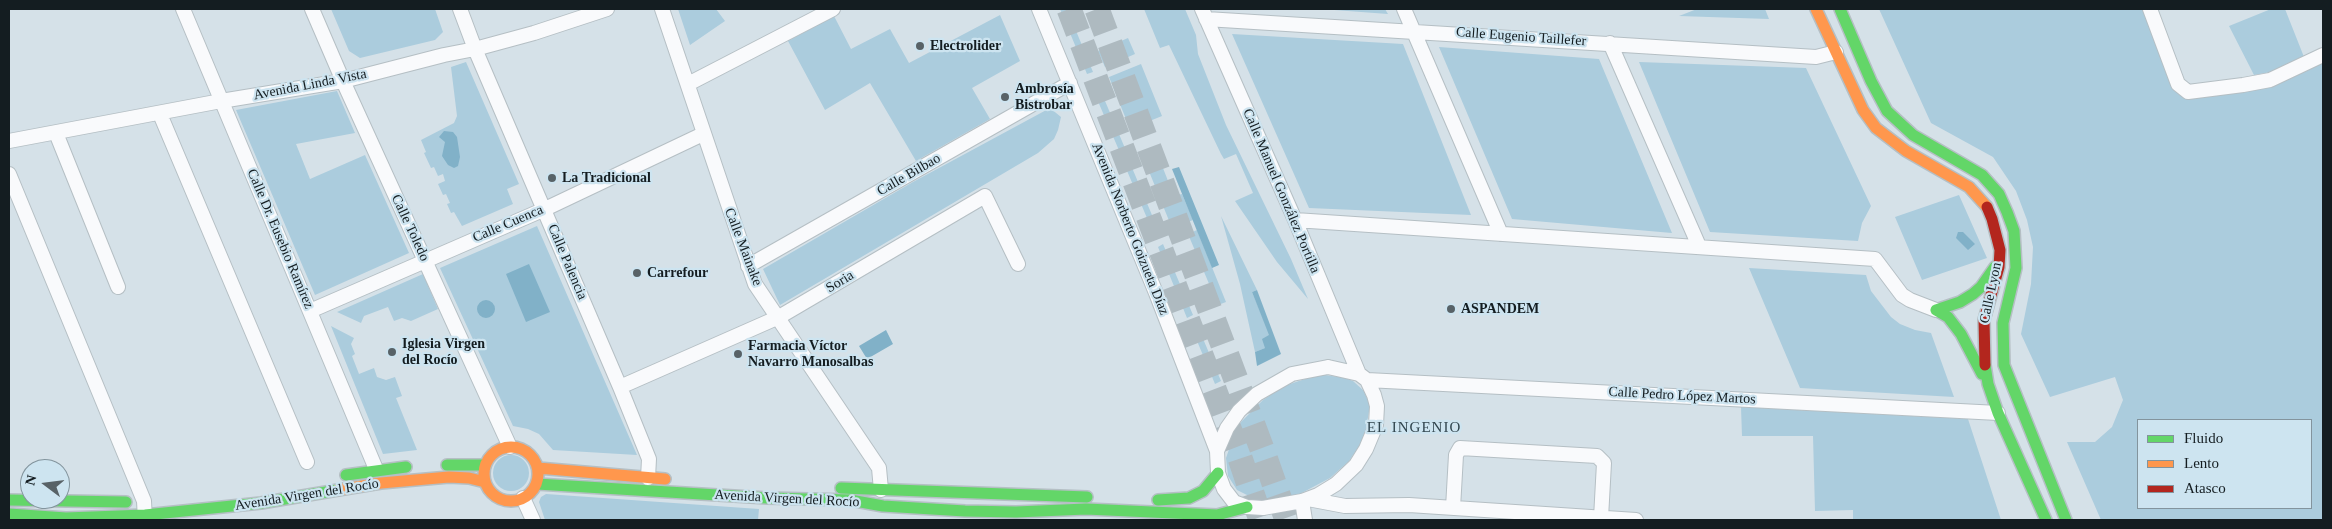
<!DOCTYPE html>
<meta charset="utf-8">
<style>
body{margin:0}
#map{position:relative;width:2332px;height:529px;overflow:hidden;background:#d5e1e8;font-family:Georgia,serif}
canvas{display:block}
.frame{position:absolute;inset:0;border:10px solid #141d21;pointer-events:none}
.legend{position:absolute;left:2137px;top:419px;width:175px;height:90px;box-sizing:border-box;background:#cde4f0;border:1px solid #83949d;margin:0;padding:6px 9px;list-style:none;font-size:15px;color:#141d21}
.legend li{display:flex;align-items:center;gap:10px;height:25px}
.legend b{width:25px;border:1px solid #83949d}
.north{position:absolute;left:20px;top:459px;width:50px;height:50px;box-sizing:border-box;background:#cde4f0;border:1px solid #83949d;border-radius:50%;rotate:285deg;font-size:14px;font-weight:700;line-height:20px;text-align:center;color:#141d21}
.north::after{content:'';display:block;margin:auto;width:18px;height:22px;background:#586267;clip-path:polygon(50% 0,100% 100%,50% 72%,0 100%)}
</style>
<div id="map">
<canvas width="2332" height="529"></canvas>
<div class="frame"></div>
<ul class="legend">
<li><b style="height:6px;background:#63d668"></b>Fluido</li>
<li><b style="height:6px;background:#ff974d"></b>Lento</li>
<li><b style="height:6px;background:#b3261e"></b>Atasco</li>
</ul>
<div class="north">N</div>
</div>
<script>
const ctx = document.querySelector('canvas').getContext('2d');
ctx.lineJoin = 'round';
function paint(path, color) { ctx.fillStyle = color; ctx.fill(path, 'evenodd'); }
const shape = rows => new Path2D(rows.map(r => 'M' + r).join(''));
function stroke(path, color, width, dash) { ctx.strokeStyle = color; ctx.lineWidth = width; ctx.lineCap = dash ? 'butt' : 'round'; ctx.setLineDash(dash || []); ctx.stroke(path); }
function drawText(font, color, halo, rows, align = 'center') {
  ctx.font = font + ' Georgia,serif'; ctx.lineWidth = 4.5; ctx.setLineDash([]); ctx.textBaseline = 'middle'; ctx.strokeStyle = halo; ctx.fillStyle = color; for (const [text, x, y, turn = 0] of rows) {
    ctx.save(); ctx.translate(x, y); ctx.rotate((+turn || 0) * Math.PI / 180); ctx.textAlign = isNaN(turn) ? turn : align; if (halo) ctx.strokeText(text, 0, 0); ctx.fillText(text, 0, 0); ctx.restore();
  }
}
paint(shape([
 [331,9,435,9,443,32,435,40,360,58,349,51],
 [678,9,716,9,725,21,690,45],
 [1060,9,1067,9,1093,72,1087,74],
 [1144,9,1185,9,1196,35,1198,54,1226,125,1291,259,1308,299,1277,262,1235,201,1253,193,1236,154,1224,159,1221,154,1169,45,1160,48],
 [1321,9,1385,9,1388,14],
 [1697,9,1765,9,1769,19,1679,16],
 [1879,9,2146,9,2162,44,2175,91,2186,95,2323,61,2323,520,2101,520,2067,442,2095,442,2112,427,2123,400,2115,377,2050,397,2021,334,2031,284,2033,247,2027,220,2016,191,1993,157,1931,123],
 [2138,420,2311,420,2311,508,2138,508],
 [2271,9,2285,9,2304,57,2277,71,2254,75,2229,26],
 [1000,15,1020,61,972,88,990,119,916,161,870,83,825,110,788,41,834,16,851,49,890,29,909,63],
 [1232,34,1403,44,1471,215,1309,208],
 [1128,38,1135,54,1105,67,1098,51],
 [1439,47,1599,59,1672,233,1512,219],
 [466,62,519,184,507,189,513,204,462,226,454,212,451,213,447,204,450,203,446,194,443,195,438,184,445,181,443,174,438,176,434,167,431,168,424,153,426,152,421,140,454,123,457,116,451,67],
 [1639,62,1806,68,1871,206,1862,223,1858,241,1710,232],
 [1141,64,1162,116,1130,129,1109,77],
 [1097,82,1127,153,1121,155,1091,85],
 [337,91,355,133,296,144,310,179,365,155,409,253,315,295,236,110],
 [1050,108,1061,117,1058,130,1054,139,1038,153,780,305,763,269,913,182],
 [1157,153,1174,196,1182,194,1193,220,1172,228,1144,159],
 [1130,163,1160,234,1155,237,1125,166],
 [1959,195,1987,258,1922,280,1895,217],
 [1221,216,1257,290,1252,292,1270,335,1265,348,1255,352,1240,284],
 [537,226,637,455,553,450,539,434,528,429,513,426,440,268],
 [1197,230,1226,302,1218,305,1188,234],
 [1163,244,1193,315,1187,318,1158,247],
 [1749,268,1866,275,1871,291,1891,317,1900,324,1915,330,1931,333,1954,397,1800,388],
 [423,274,438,309,411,321,402,318,394,321,388,307,364,316,361,323,337,312],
 [331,326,354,338,351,344,355,354,352,356,359,374,374,368,377,377,386,380,395,377,402,396,396,398,417,450,383,454],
 [1198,327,1221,381,1215,384,1192,329],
 [1325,375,1345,378,1353,381,1364,391,1370,406,1364,439,1349,461,1330,478,1296,496,1275,500,1255,499,1237,490,1228,476,1226,458,1234,435,1241,422,1263,400,1284,386,1311,377],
 [1741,407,1968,419,2001,520,1853,520,1853,510,1815,511,1813,436,1742,436],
 '493 473a18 18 0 1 1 36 0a18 18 0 1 1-36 0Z',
 [546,494,759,509,758,520,545,520,539,502,541,497]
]), '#abccdd');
paint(shape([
 [444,131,453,132,457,137,460,157,458,166,454,168,448,165,442,156,445,142,439,137],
 [1179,167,1219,265,1212,268,1172,169],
 [1958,232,1963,232,1975,244,1968,250,1956,238],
 [529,264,550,312,526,322,506,274],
 [1257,290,1281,354,1257,366,1255,352,1265,348,1262,339,1269,335,1252,292],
 '477 309a9 9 0 1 1 18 0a9 9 0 1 1-18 0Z',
 [886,330,893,344,867,359,859,346]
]), '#81b1c8');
stroke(shape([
 [1069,9,1238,452,1261,520],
 [1097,9,1262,449,1287,520]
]), '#aebac0', 25, [25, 12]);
const street = shape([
 [183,9,376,469],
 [312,9,343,81,510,447],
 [460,9,475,49,620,387,649,459,648,478],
 [662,9,755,284,879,468,881,490],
 [1039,9,1156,293,1217,451],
 [1202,9,1295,220,1359,374],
 [1404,9,1501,234],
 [2150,9,2178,84,2188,92,2243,85,2270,80,2323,55],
 [1206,19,1816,57,1836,52],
 [1610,43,1699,246],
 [688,84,833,9],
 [160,114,307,462],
 [56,133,118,287],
 [9,141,221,101,343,81,444,55,475,49,534,33,607,9],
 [9,174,144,501,145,520],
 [1295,220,1875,259,1902,295,1910,300,1936,310],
 [748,266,1070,83],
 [310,311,545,209,703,134],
 [1328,367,1359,374,1367,380,1374,395,1377,406,1376,425,1366,449,1356,465,1336,484,1318,495,1302,501,1263,508,1247,507,1234,502,1224,489,1218,473,1217,451,1227,428,1239,411,1257,394,1292,374,1328,367],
 [1367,380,1998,413],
 [620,387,779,317,985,196,1018,264],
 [523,498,533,520],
 [1308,499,1345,506,1409,505,1636,520],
 [1302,501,1305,520],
 [1453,508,1456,455,1460,448,1597,456,1604,463,1601,518]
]);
const fast = shape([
 [1840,9,1871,81,1887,111,1913,135,1982,175,1999,194,2007,212,2014,231,2016,268,2003,323,2004,365,2066,520],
 [1936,310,1948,317,1961,334,1982,374],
 [1936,310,1960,302,1973,294,1981,287,1995,267],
 [1985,365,1988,384,1998,413,2046,520],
 [447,465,485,465],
 [346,475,406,467],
 [537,484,767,498,850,500,883,506,965,511,1016,512,1086,509,1217,515,1247,507],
 [841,488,1087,497],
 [9,500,126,502],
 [1158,500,1189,498,1203,491,1218,473],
 [9,514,66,518,145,515,261,503,338,490]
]);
const slow = shape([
 [1816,9,1863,110,1876,128,1906,151,1969,187,1987,207],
 '484 474a27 27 0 1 1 54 0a27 27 0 1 1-54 0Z',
 [538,468,665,479],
 [338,490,381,483,449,477,469,478,485,482]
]);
const jam = shape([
 [1985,365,1984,320,1999,267,2000,250,1992,219,1987,207]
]);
stroke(street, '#b5bfc4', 16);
stroke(fast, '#b5bfc4', 14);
stroke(slow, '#b5bfc4', 14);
stroke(jam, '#b5bfc4', 14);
stroke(street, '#f9fafc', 14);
stroke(fast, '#63d668', 11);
stroke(slow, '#ff974d', 11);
stroke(jam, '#b3261e', 11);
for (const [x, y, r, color] of [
 [920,46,5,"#586267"],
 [1005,97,5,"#586267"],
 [552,178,5,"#586267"],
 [637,273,5,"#586267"],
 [1451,309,5,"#586267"],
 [392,352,5,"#586267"],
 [738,354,5,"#586267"]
]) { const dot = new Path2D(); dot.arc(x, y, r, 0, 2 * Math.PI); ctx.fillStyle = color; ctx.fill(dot); stroke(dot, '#cde4f0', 2); }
drawText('14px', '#141d21', '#cde4f0', [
 ["Calle Eugenio Taillefer",1521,37,4],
 ["Avenida Linda Vista",310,85,-11],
 ["Calle Bilbao",909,175,-30],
 ["Calle Manuel González Portilla",1281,191,67],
 ["Calle Cuenca",508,224,-23],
 ["Calle Toledo",410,228,65],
 ["Avenida Norberto Goizueta Díaz",1130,229,68],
 ["Calle Dr. Eusebio Ramírez",280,239,67],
 ["Calle Mainake",743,247,69],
 ["Calle Palencia",567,262,67],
 ["Soria",840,282,-31],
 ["Calle Lyon",1991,293,-78],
 ["Calle Pedro López Martos",1682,396,3],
 ["Avenida Virgen del Rocío",307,495,-9],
 ["Avenida Virgen del Rocío",787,499,3]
]);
drawText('bold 14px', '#141d21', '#cde4f0', [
 ["Electrolider",930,46],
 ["Ambrosía",1015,89],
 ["Bistrobar",1015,105],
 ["La Tradicional",562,178],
 ["Carrefour",647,273],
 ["ASPANDEM",1461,309],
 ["Iglesia Virgen",402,344],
 ["del Rocío",402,360],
 ["Farmacia Víctor",748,346],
 ["Navarro Manosalbas",748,362]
], 'left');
ctx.letterSpacing = '1px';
drawText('15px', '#31454e', '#cde4f0', [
 ["EL INGENIO",1414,428]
]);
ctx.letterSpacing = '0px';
</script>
